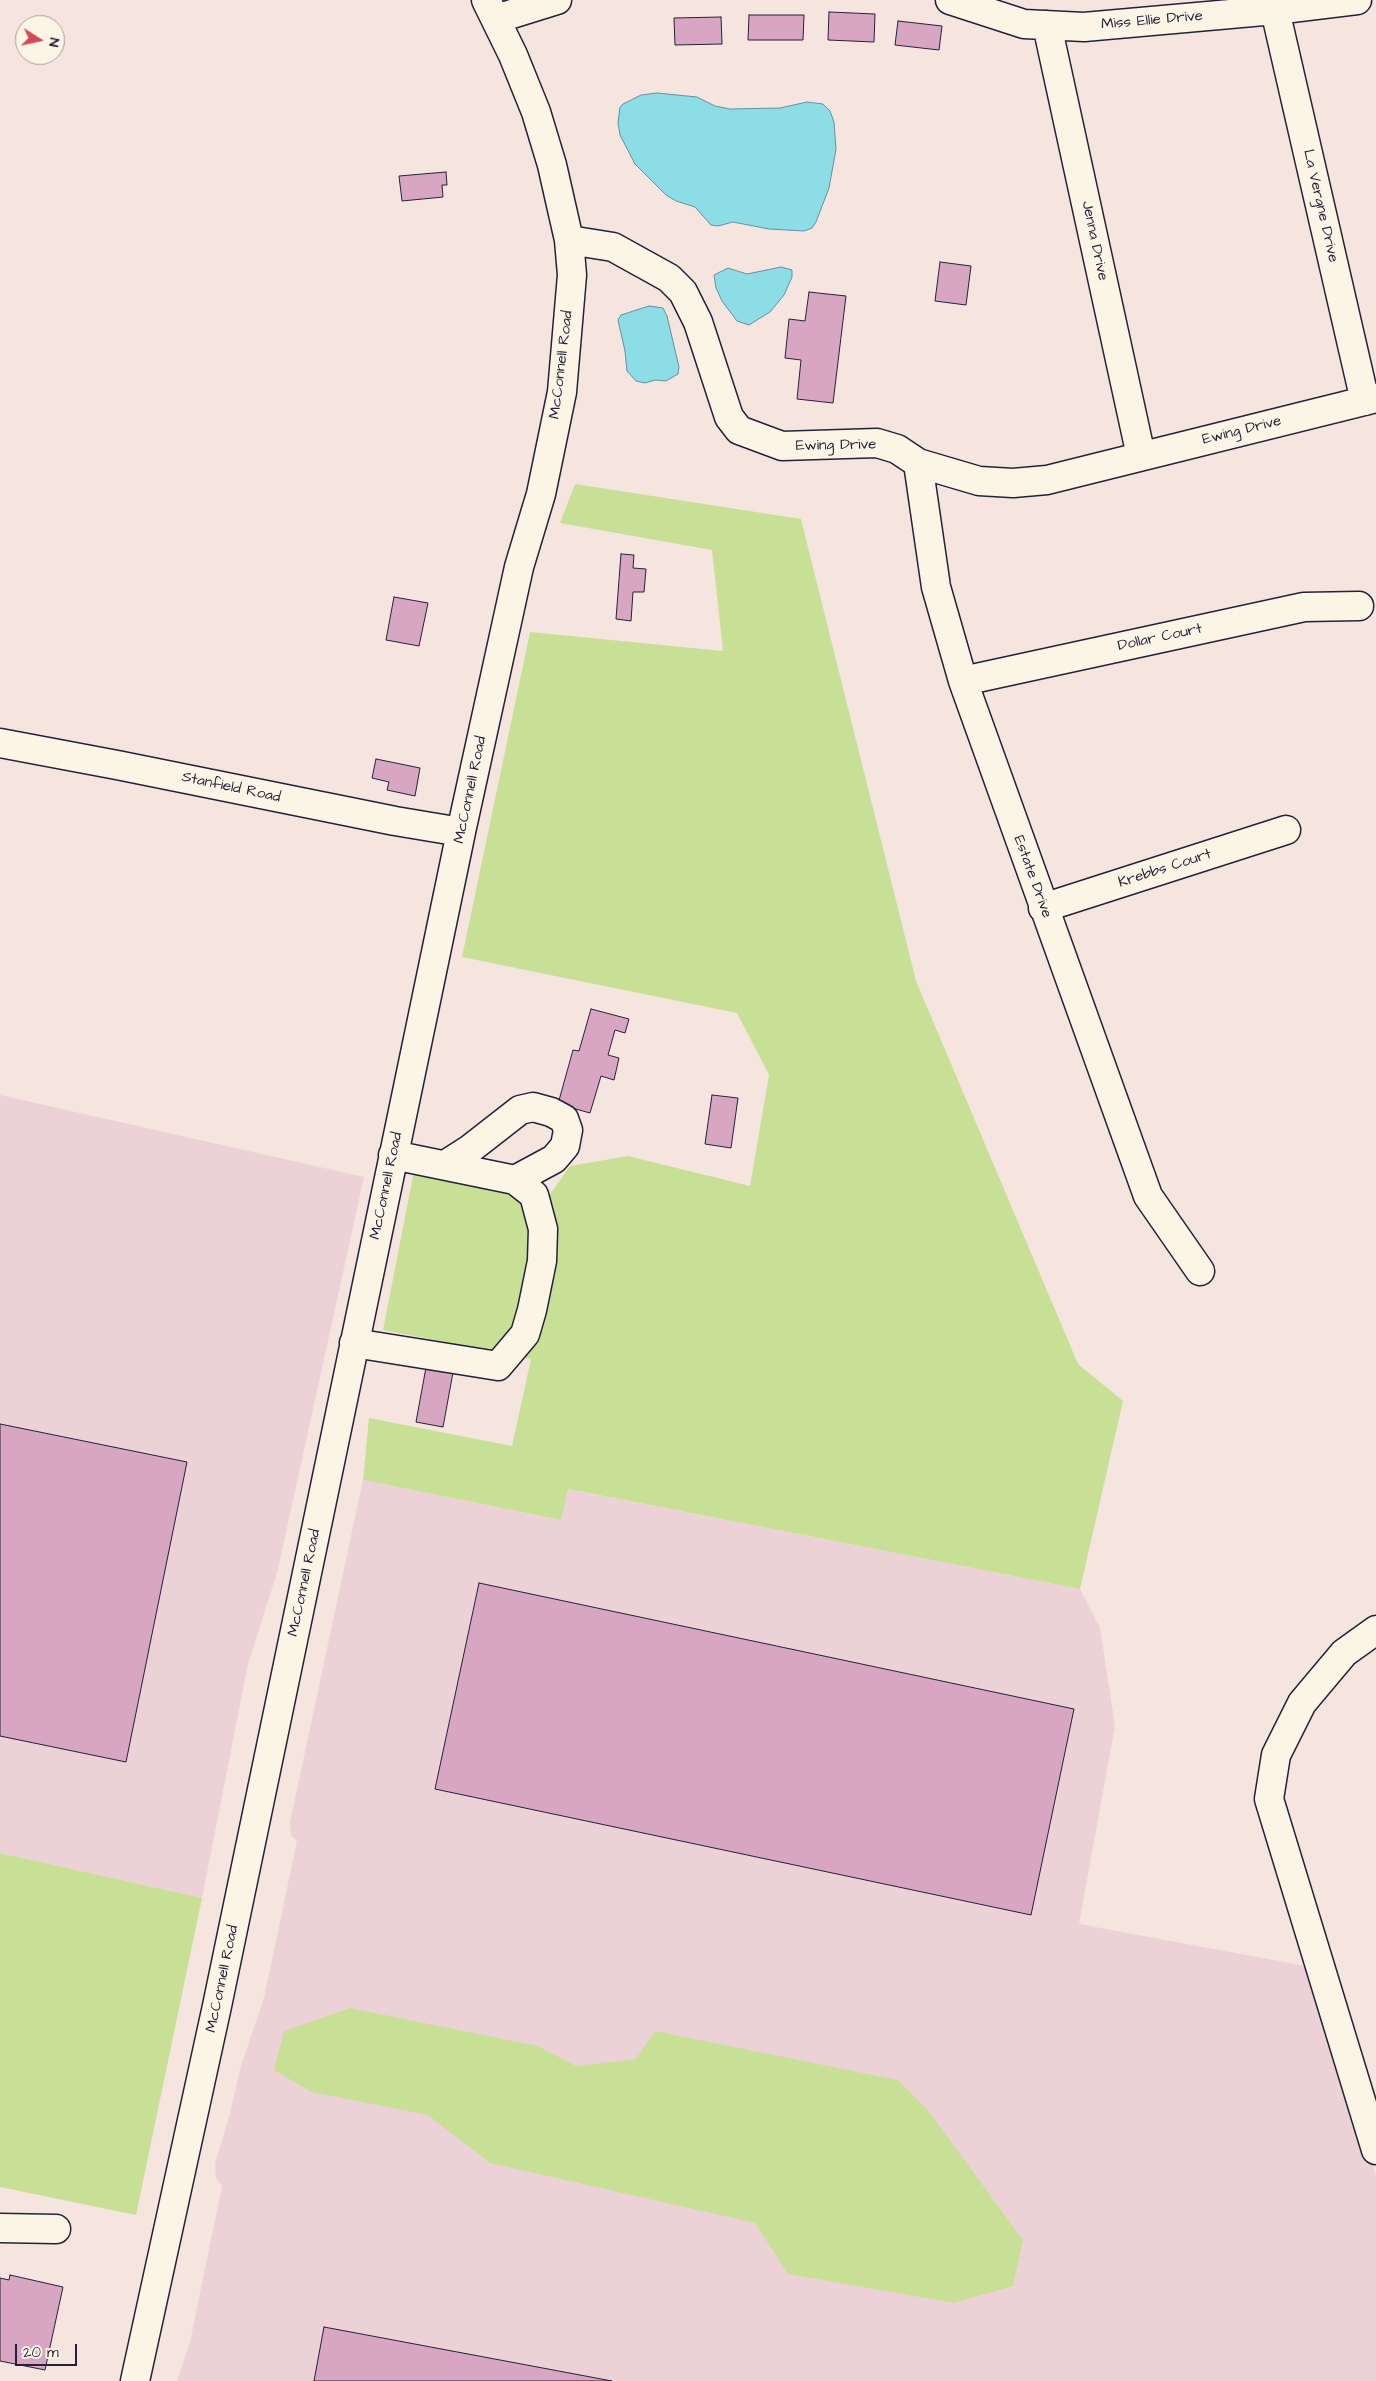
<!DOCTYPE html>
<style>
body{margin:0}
#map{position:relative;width:1376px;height:2381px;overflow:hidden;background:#f5e5de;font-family:"Architects Daughter",sans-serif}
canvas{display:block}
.north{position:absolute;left:15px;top:15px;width:50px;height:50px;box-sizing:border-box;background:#fcf5e5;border:1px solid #a5a1a1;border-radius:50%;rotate:100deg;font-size:14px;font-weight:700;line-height:20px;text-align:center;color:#22223b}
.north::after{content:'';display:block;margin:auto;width:18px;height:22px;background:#d1495b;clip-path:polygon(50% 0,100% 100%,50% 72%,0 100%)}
.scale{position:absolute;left:15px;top:2344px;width:62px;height:22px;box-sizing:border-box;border:2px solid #22223b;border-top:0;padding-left:6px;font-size:15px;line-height:18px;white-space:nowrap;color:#22223b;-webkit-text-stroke:4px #fcf5e5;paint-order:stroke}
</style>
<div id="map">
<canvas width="1376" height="2381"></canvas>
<div class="north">N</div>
<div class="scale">20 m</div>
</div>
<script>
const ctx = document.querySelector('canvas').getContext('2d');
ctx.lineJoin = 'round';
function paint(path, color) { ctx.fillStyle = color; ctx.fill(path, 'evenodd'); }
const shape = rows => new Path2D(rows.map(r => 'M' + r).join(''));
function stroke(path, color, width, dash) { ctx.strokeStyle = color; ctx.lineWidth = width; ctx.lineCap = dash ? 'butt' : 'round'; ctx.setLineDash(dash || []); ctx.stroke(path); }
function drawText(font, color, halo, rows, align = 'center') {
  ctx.font = font + ' "Architects Daughter",sans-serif'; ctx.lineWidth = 4; ctx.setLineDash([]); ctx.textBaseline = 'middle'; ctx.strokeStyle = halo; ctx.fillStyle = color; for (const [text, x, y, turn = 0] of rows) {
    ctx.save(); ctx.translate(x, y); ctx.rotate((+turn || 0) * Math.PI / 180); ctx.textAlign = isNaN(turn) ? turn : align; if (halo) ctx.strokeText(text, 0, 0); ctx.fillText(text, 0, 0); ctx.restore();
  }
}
paint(shape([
 [0,1095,364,1177,277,1573,248,1664,202,1898,0,1853],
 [363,1480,560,1520,567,1489,1080,1589,1100,1628,1115,1726,1079,1924,1311,1967,1376,2176,1376,2381,177,2381,190,2342,222,2186,216,2178,215,2164,230,2114,240,2069,264,1998,297,1841,291,1835,290,1822]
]), '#ecd2d6');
paint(shape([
 [575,484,801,519,916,981,1078,1364,1123,1401,1080,1589,568,1489,561,1520,363,1480,369,1418,512,1446,531,1359,383,1330,414,1171,548,1197,570,1166,628,1156,750,1186,769,1075,737,1013,462,957,530,632,723,651,712,550,560,523],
 [0,1853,202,1898,136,2215,0,2187],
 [350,2008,538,2046,576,2066,636,2059,655,2031,898,2080,927,2109,1023,2240,1013,2286,954,2303,788,2274,755,2223,490,2163,428,2115,311,2092,274,2070,284,2031]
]), '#c8e095');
const water = shape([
 [657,93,697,97,715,106,730,109,780,108,807,102,823,104,830,111,834,122,836,149,829,188,816,222,812,228,804,231,769,229,733,222,718,226,711,225,695,207,676,201,666,195,635,164,620,135,618,123,620,107,623,104,641,95,657,93],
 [781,267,792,270,792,277,784,295,770,312,749,325,737,321,722,301,716,288,714,275,728,268,747,274,781,267],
 [649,306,663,308,667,316,679,367,678,374,666,381,655,380,645,383,636,381,627,371,625,351,618,320,621,315,649,306]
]);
paint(water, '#8cdde5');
stroke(water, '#6292a1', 1);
const building = shape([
 [829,12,875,14,874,42,828,40,829,12],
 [749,15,804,15,803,40,748,40,749,15],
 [721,17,722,44,675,45,674,18,721,17],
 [898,21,942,26,939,50,895,45,898,21],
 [446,172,447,185,442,185,443,197,402,201,399,176,446,172],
 [940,262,971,266,966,305,935,301,940,262],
 [809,292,846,296,833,403,797,399,801,360,785,358,789,319,805,321,809,292],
 [621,554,634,555,633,568,646,569,644,592,633,592,631,621,616,619,621,554],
 [394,597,428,603,419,646,386,640,394,597],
 [376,759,420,768,415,796,387,790,389,782,372,778,376,759],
 [591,1009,629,1019,625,1033,615,1030,608,1055,619,1058,614,1080,601,1076,590,1113,558,1104,573,1050,579,1051,591,1009],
 [712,1095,738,1098,731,1148,705,1144,712,1095],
 [427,1362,454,1367,443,1427,416,1422,427,1362],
 [0,1424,187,1462,126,1762,0,1736,0,1424],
 [479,1583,1074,1709,1031,1915,435,1789,479,1583],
 [10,2275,63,2287,45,2370,0,2361,0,2278,9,2280,10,2275],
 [324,2327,612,2381,314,2381,324,2327]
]);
paint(building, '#d8a6c2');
stroke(building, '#22223b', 1);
const minor = shape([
 [950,0,1024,24,1084,27,1275,10,1357,0],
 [1275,10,1365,401],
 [496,19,557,0],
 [1047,25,1141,456],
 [569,240,613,247,669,278,683,292,698,322,729,417,739,430,782,446,877,443,897,449,918,463,979,481,1013,483,1047,480,1376,398],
 [918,463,936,587,963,681,1148,1196,1200,1271],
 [963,681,1304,607,1359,606],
 [0,743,117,765,395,821,461,832],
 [1043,908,1286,830],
 [445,1165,470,1149,520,1110,533,1107,551,1112,564,1119,568,1130,565,1146,554,1159,515,1180],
 [354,1343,498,1366,525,1334,532,1310,542,1261,543,1229,534,1195,515,1180,393,1155],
 [1376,1630,1344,1653,1302,1703,1276,1755,1269,1799,1376,2150],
 [0,2228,56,2229],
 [135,2381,217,2006,461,832,519,567,541,494,562,392,572,275,569,240,552,165,536,112,513,55,486,0]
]);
stroke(minor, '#22223b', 31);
stroke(minor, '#fcf5e5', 28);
drawText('15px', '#22223b', '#fcf5e5', [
 ["Miss Ellie Drive",1152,21,-5],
 ["La Vergne Drive",1320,206,77],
 ["Jenna Drive",1094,241,78],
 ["McConnell Road",562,365,-83],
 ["Ewing Drive",1242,431,-14],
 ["Ewing Drive",836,446,-1],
 ["Dollar Court",1160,638,-12],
 ["Stanfield Road",231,788,12],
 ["McConnell Road",471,790,-78],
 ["Krebbs Court",1165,869,-18],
 ["Estate Drive",1032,877,70],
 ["McConnell Road",387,1186,-78],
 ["McConnell Road",305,1583,-78],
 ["McConnell Road",223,1979,-78]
]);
</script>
